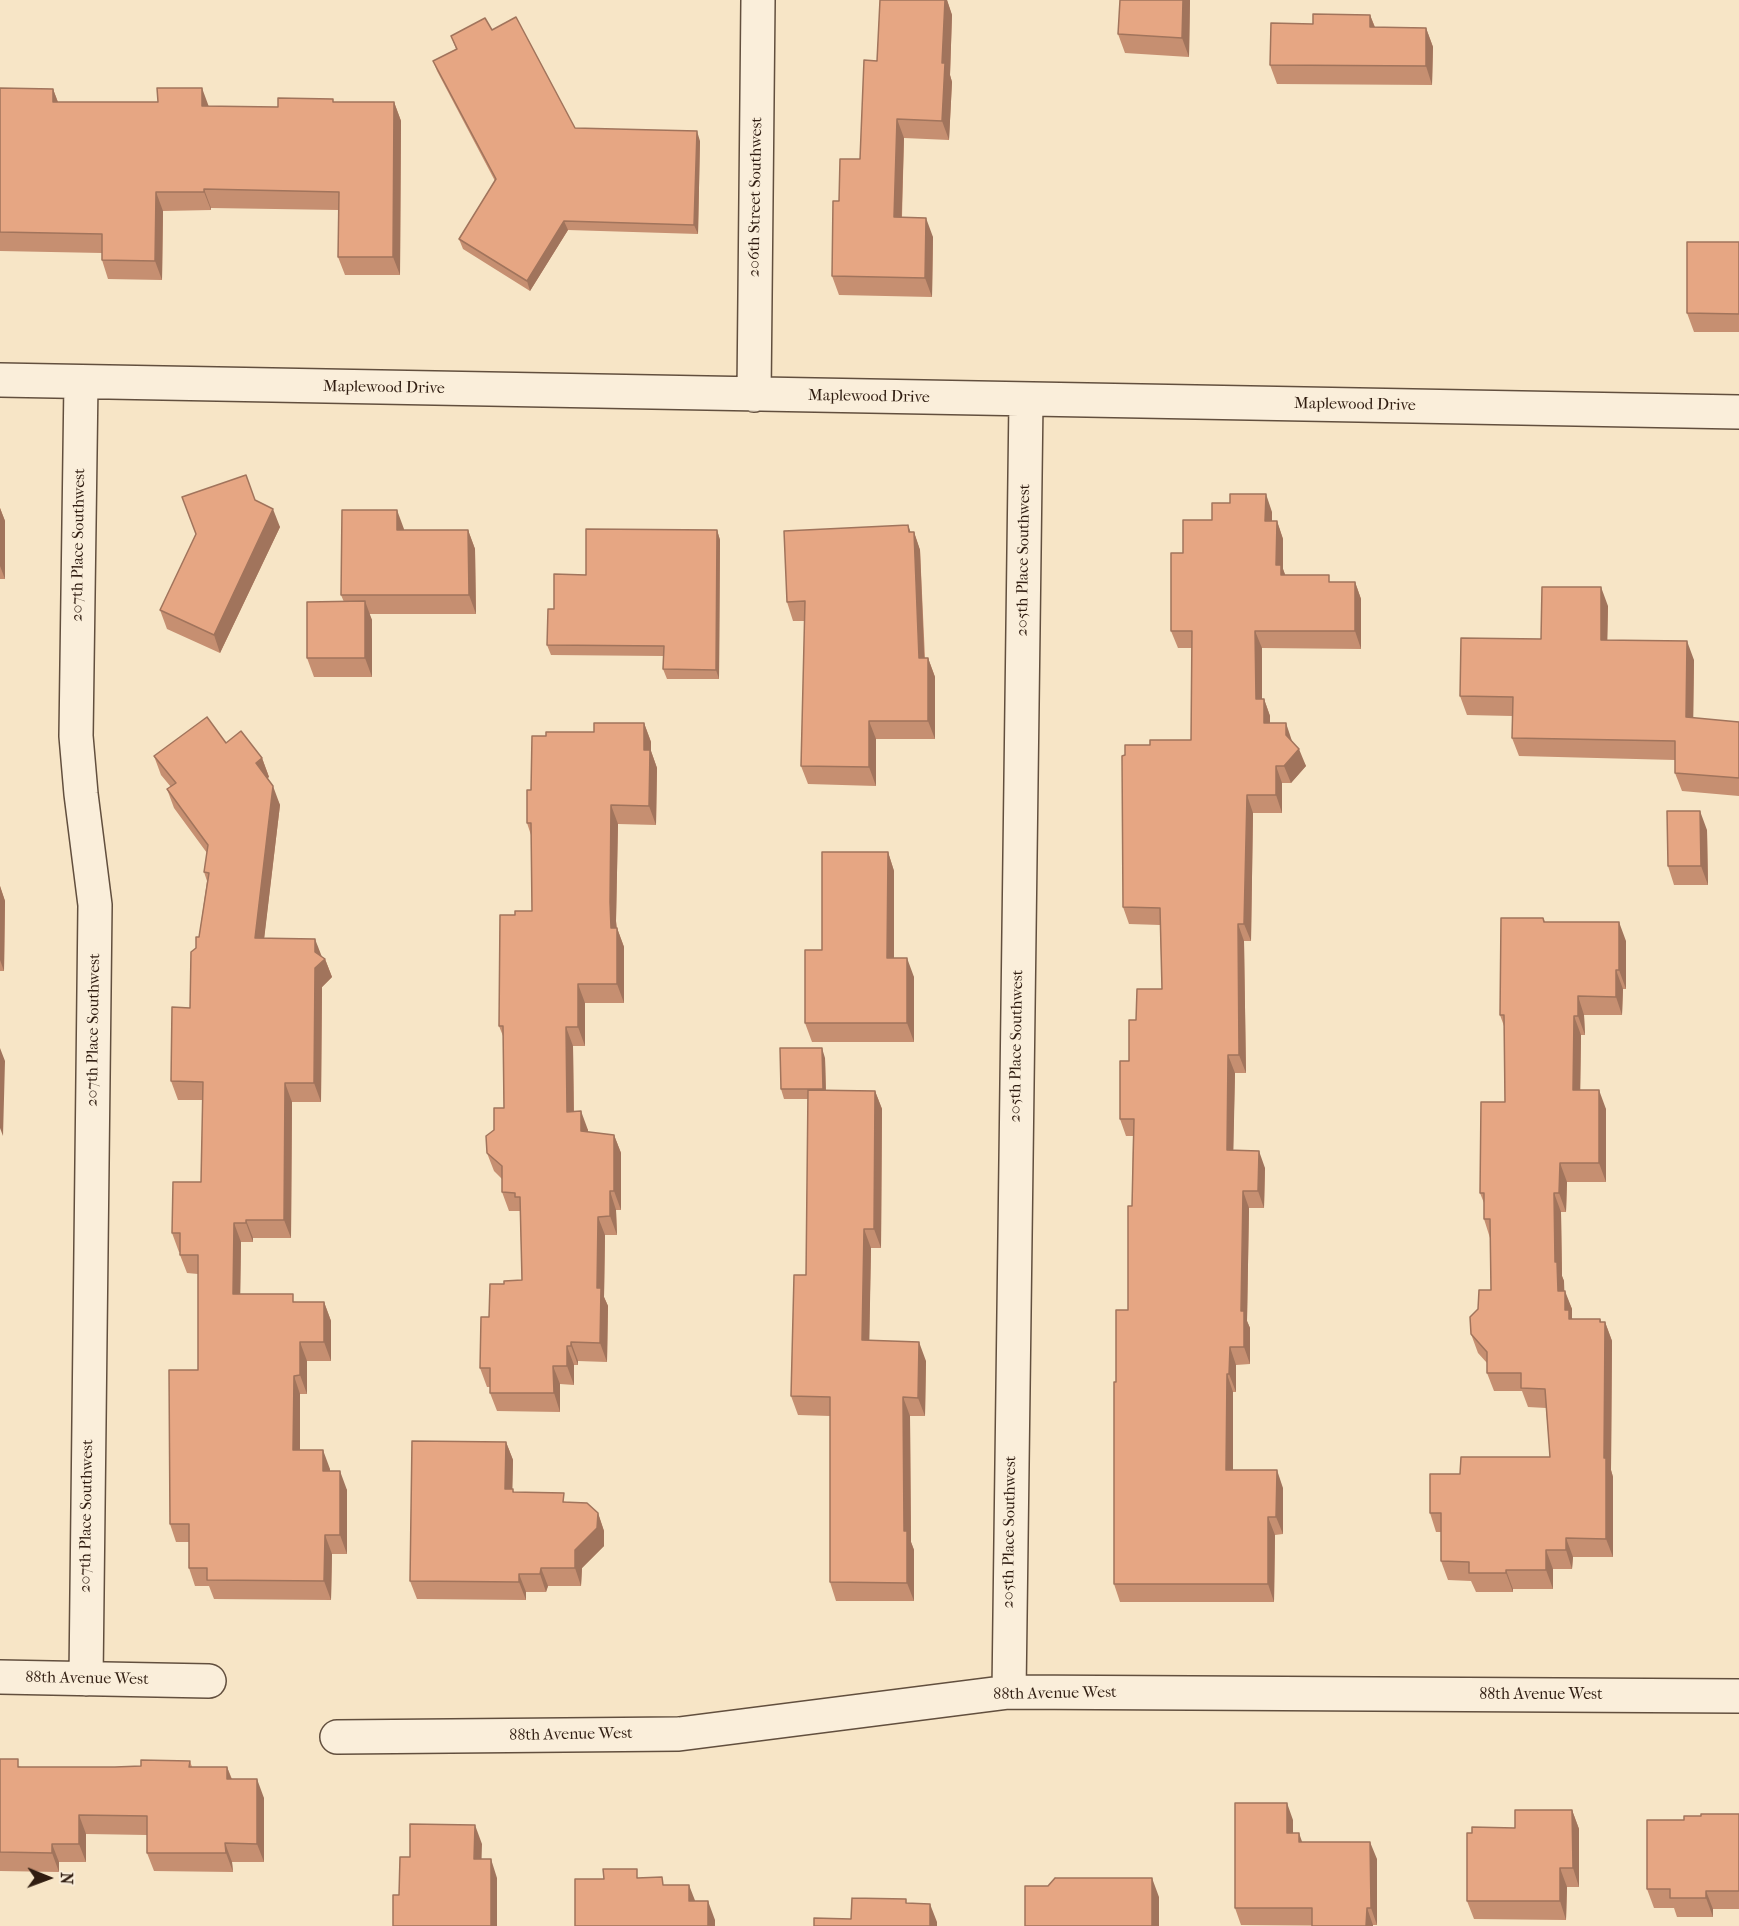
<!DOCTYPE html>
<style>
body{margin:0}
#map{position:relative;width:1739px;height:1926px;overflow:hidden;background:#f7e5c6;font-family:"IM FELL French Canon",serif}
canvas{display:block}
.north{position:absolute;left:18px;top:1848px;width:60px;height:60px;-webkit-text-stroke:4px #faeeda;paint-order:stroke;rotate:91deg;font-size:16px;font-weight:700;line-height:24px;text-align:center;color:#301d11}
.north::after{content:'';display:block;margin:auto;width:21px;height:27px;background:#301d11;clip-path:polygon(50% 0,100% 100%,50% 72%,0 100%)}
</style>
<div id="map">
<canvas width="1739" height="1926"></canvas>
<div class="north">N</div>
</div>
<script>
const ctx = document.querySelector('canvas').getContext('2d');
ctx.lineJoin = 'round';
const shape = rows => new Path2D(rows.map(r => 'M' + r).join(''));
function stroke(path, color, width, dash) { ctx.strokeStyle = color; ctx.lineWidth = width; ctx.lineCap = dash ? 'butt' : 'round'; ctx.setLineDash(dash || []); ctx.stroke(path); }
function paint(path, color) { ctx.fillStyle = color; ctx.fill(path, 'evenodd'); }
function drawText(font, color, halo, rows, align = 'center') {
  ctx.font = font + ' "IM FELL French Canon",serif'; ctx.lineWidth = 6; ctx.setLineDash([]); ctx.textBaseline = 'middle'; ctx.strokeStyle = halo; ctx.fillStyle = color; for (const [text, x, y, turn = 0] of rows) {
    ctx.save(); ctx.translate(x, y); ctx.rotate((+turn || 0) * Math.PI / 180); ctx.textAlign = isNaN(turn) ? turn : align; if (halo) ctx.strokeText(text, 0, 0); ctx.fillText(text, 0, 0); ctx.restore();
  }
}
const minor = shape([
 [0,380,1739,412],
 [81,382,76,736,81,794,95,905,86,1679],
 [754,395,758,0],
 [0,1677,209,1681],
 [1009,1692,1026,400],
 [337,1737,679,1734,1009,1692,1739,1696]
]);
stroke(minor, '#624f3e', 36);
stroke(minor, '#faeeda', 33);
paint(shape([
 [880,0,947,0,952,15,950,75,952,82,949,140,904,138,902,217,933,237,932,297,839,295,832,276,839,201,860,159,877,61],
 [1190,0,1189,57,1125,53,1118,34],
 [1370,15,1375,27,1426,28,1433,47,1432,85,1277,84,1270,65,1313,24],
 [492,30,575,128,700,141,698,234,568,230,530,291,463,249,459,239,495,181,437,71,433,61,456,49,451,36],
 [0,88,53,89,58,102,209,107,278,107,334,102,394,102,401,121,400,275,345,275,338,257,339,210,211,208,211,210,163,211,162,280,108,279,102,260,102,253,0,251],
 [1739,242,1739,332,1694,332,1687,313],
 [255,501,280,527,220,653,167,629,160,610],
 [1230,503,1272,512,1272,521,1277,521,1283,539,1283,569,1285,575,1331,582,1355,582,1361,599,1361,649,1262,648,1262,699,1264,699,1270,716,1270,723,1292,741,1306,766,1291,783,1282,783,1282,813,1253,813,1251,941,1244,941,1246,1073,1235,1073,1233,1150,1265,1168,1264,1208,1249,1208,1247,1321,1250,1328,1250,1364,1236,1365,1236,1392,1233,1392,1233,1470,1283,1488,1283,1534,1275,1535,1274,1602,1120,1602,1114,1584,1116,1382,1128,1310,1132,1206,1133,1136,1126,1136,1120,1119,1136,1020,1162,989,1160,925,1129,924,1123,907,1125,755,1150,745,1191,740,1192,648,1178,648,1171,631,1183,553,1212,520],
 [0,508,5,521,5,579,0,579],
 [908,525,910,532,914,532,920,550,925,658,928,658,935,677,935,739,876,739,876,786,808,784,801,766,805,621,793,621,787,602],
 [404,530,468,530,475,549,476,614,369,614,372,620,372,677,314,677,307,658,344,602,341,595],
 [717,530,720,540,719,679,667,679,663,669,663,656,551,655,547,645,554,609,586,575],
 [1608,606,1607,640,1694,660,1693,718,1739,722,1739,796,1682,791,1675,773,1675,760,1519,756,1512,738,1512,716,1467,715,1460,696,1541,639],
 [644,723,651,742,651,751,657,768,656,825,618,824,616,921,617,928,624,947,624,1003,585,1003,585,1046,573,1046,574,1112,588,1130,588,1132,614,1135,621,1153,621,1210,616,1210,617,1235,605,1235,604,1297,608,1306,607,1362,578,1361,578,1365,574,1365,574,1385,560,1384,560,1412,497,1411,490,1393,490,1387,487,1387,480,1368,489,1317,504,1284,522,1280,520,1211,509,1211,502,1192,502,1179,494,1171,487,1153,494,1130,504,1108,503,1036,499,1026,515,915,532,911,531,835,527,823,531,790,546,736,594,732],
 [226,743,262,758,269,777,267,778,280,805,264,938,322,957,325,959,332,977,322,987,321,1102,292,1102,291,1238,253,1238,253,1242,241,1242,240,1294,296,1302,324,1302,331,1321,331,1361,307,1361,307,1394,300,1394,300,1450,330,1469,330,1471,347,1490,347,1554,332,1554,331,1600,214,1599,209,1586,195,1586,189,1568,189,1542,176,1542,170,1524,198,1370,198,1274,187,1273,180,1255,180,1252,179,1252,172,1233,201,1182,203,1100,178,1100,171,1081,190,1008,196,948,199,937,207,881,204,872,207,853,174,808,167,789,171,787,161,775,154,756],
 [1707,830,1708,885,1674,885,1668,866],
 [888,852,894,871,894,958,914,977,914,1042,812,1042,805,1023,822,950],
 [0,886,5,901,4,971,0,971],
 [1543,918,1545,922,1626,941,1626,989,1623,989,1622,1015,1584,1015,1585,1035,1581,1035,1580,1090,1606,1109,1606,1182,1567,1182,1566,1212,1561,1212,1562,1276,1564,1281,1564,1291,1572,1309,1572,1319,1600,1319,1601,1322,1605,1322,1612,1341,1611,1470,1613,1477,1613,1557,1573,1557,1572,1569,1553,1569,1553,1589,1513,1589,1513,1592,1476,1592,1471,1581,1448,1580,1441,1561,1441,1532,1436,1532,1430,1513,1460,1474,1550,1457,1546,1408,1528,1407,1522,1391,1494,1391,1487,1373,1487,1363,1478,1353,1471,1334,1478,1309,1491,1290,1490,1238,1484,1219,1484,1203,1480,1193,1505,1102,1504,1026,1500,1015],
 [825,1058,826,1090,875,1091,882,1109,881,1248,871,1248,869,1341,926,1361,925,1416,910,1416,911,1542,914,1550,914,1601,836,1601,830,1582,830,1416,798,1415,791,1396,806,1275,808,1099,784,1099,781,1089],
 [506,1442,513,1460,512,1489,514,1492,567,1502,598,1513,604,1531,604,1546,582,1568,581,1586,548,1586,546,1592,526,1592,526,1600,417,1599,410,1581],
 [0,1759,21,1767,115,1767,141,1766,190,1761,192,1767,227,1767,232,1779,264,1798,264,1862,232,1862,233,1872,154,1871,147,1853,147,1835,86,1834,86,1862,59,1862,59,1872,0,1871],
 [1572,1810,1579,1829,1579,1887,1567,1887,1566,1920,1474,1919,1467,1901,1472,1833,1515,1828],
 [1739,1814,1739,1909,1713,1909,1713,1917,1677,1917,1674,1908,1654,1908,1647,1889,1684,1820,1701,1816],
 [1293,1820,1293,1833,1302,1842,1377,1859,1377,1925,1373,1925,1373,1926,1241,1925,1235,1908]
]), '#c68f71');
paint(shape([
 [945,0,947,0,952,15,950,75,952,82,949,140,942,121,942,63],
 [1183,0,1190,0,1189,57,1182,38],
 [1370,15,1377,33,1370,27],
 [1426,28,1433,47,1432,85,1426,66],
 [202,88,209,107,202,106],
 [53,89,60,108,53,102],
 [394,102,401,121,400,275,393,257],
 [897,119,904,138,901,236,894,217],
 [697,131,700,141,698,234,694,225],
 [204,189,211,208,211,210,204,192],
 [156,192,163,211,162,280,155,261],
 [926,218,933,237,932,297,925,278],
 [564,221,568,230,530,291,527,281],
 [1266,494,1272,512,1272,538,1265,521],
 [0,508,5,521,5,579,0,566],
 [273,509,280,527,220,653,214,635],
 [397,510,404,529,404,548,397,530],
 [1277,521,1283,539,1283,569,1288,582,1288,592,1276,565],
 [908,525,914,542,914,532,920,550,925,677,919,658],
 [468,530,475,549,476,614,469,595],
 [717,530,720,540,719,679,716,670],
 [1355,582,1361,599,1361,649,1355,631],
 [1601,587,1608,606,1607,658,1601,640],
 [365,601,372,620,372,677,365,658],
 [1255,631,1262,648,1262,716,1256,699],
 [1687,641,1694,660,1693,736,1686,717],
 [928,658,935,677,935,739,928,721],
 [1264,699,1270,716,1270,741,1264,723],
 [869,721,876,739,876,786,869,767],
 [644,723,651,742,651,751,657,768,656,825,649,806,644,750],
 [1286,723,1292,741,1286,735],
 [1299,749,1306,766,1291,783,1284,766],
 [262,758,269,777,263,782,256,763],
 [1276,766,1282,783,1282,813,1276,795],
 [273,786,280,805,262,957,255,938],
 [1247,795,1253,813,1251,941,1244,924],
 [611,805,618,824,616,921,617,940,617,928,624,947,624,1003,617,984,611,928,610,902],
 [1700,811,1707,830,1708,885,1701,866],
 [888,852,894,871,894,977,887,958],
 [0,886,5,901,4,971,0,960],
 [1619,922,1626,941,1626,989,1619,970],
 [1238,924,1244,941,1246,1073,1239,1055],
 [315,939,322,957,325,959,332,977,322,987,321,1102,314,1083],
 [907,958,914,977,914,1042,907,1023],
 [1616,970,1623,989,1622,1015,1616,997],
 [578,984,585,1003,585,1046,578,1027],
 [1578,996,1584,1015,1585,1035,1578,1016],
 [1574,1016,1581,1035,1580,1109,1573,1090],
 [566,1027,573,1046,574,1131,567,1112],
 [0,1048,5,1061,3,1136,0,1128],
 [822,1048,825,1058,826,1098,823,1089],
 [1228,1055,1235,1073,1233,1168,1227,1150],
 [285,1083,292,1102,291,1238,284,1220],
 [1599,1090,1606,1109,1606,1182,1599,1163],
 [875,1091,882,1109,881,1248,874,1229],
 [581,1111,588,1130,588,1149,581,1131],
 [614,1135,621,1153,621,1210,614,1191],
 [1259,1151,1265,1168,1264,1208,1258,1191],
 [1560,1163,1567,1182,1566,1212,1559,1193],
 [610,1191,616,1210,617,1235,610,1216],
 [1243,1191,1249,1208,1247,1321,1250,1328,1250,1364,1244,1347,1241,1311],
 [1554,1193,1561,1212,1562,1276,1564,1281,1565,1309,1558,1291,1555,1262],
 [598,1217,605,1235,604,1297,608,1306,607,1362,600,1343,597,1288],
 [246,1220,253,1238,253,1242,246,1223],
 [234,1223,241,1242,240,1313,233,1294],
 [864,1229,871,1248,869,1359,862,1340],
 [1565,1291,1572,1309,1572,1318,1576,1329,1576,1338,1565,1310],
 [324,1302,331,1321,331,1361,324,1342],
 [1600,1319,1605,1333,1605,1322,1612,1341,1611,1470,1613,1477,1613,1557,1606,1539],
 [300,1342,307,1361,307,1394,300,1375],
 [571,1342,578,1361,578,1365,571,1346],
 [919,1342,926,1361,925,1416,918,1398],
 [567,1346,574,1365,574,1385,567,1366],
 [1230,1347,1236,1365,1236,1392,1229,1374],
 [553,1366,560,1384,560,1412,554,1393],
 [1227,1374,1233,1392,1233,1487,1226,1470],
 [294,1376,300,1394,300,1469,293,1450],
 [903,1397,910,1416,911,1542,914,1550,914,1601,907,1583,904,1531],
 [506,1442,513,1460,512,1508,505,1489],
 [323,1450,330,1469,329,1490,323,1471],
 [1277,1470,1283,1488,1283,1534,1276,1517],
 [340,1471,347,1490,347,1554,340,1535],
 [598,1513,604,1531,604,1546,582,1568,581,1586,575,1568,575,1550],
 [1268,1517,1275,1535,1274,1602,1268,1584],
 [325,1535,332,1554,331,1600,324,1581],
 [1566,1538,1573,1557,1572,1569,1566,1550],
 [1546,1550,1553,1569,1553,1589,1546,1570],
 [541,1568,548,1586,546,1592,540,1574],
 [1506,1570,1513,1589,1513,1592,1506,1573],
 [519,1574,526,1592,526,1600,519,1582],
 [227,1767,234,1786,227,1779],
 [257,1779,264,1798,264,1862,257,1844],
 [1287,1803,1293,1820,1293,1849,1287,1833],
 [1572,1810,1579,1829,1579,1887,1573,1868],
 [79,1815,86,1834,86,1862,79,1844],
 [475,1825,482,1844,481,1878,474,1859],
 [1299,1833,1305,1850,1299,1842],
 [1370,1842,1377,1859,1377,1925,1371,1908],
 [225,1843,232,1862,233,1872,226,1853],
 [52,1844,59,1862,59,1872,52,1853],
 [491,1859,497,1878,497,1926,491,1926],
 [1560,1868,1567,1887,1566,1920,1560,1901],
 [1152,1878,1159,1897,1159,1926,1152,1926],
 [689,1885,696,1903,689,1901],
 [1706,1891,1713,1909,1713,1917,1706,1898],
 [708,1901,715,1920,715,1926,708,1926],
 [930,1904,937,1922,937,1926,930,1926],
 [1367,1908,1373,1925,1373,1926,1366,1926]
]), '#a1745c');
const building = shape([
 [880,0,945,0,942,63,945,63,942,121,897,119,894,217,926,218,925,278,832,276,833,201,839,201,840,159,860,159,864,60,877,61,880,0],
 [1120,0,1183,0,1182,38,1118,34,1120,0],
 [1313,14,1370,15,1370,27,1426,28,1426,66,1270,65,1271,23,1313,24,1313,14],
 [516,17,575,128,697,131,694,225,564,221,527,281,459,239,496,179,433,61,457,49,451,36,485,18,492,30,516,17],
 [0,88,53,89,53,102,158,102,157,88,202,88,202,106,278,107,278,98,333,99,333,102,394,102,393,257,338,257,339,192,204,189,204,192,156,192,155,261,102,260,102,234,0,232,0,88],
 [1687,242,1739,242,1739,314,1687,313,1687,242],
 [246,475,255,500,273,509,214,635,160,610,196,534,182,497,246,475],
 [1230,494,1266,494,1265,521,1277,521,1276,565,1281,565,1281,575,1329,575,1329,582,1355,582,1355,631,1255,631,1256,699,1264,699,1264,723,1286,723,1286,735,1299,749,1284,766,1276,766,1276,795,1247,795,1244,924,1238,924,1239,1055,1228,1055,1227,1150,1259,1151,1258,1191,1243,1191,1241,1311,1244,1311,1244,1347,1230,1347,1229,1374,1227,1374,1226,1470,1277,1470,1276,1517,1268,1517,1268,1584,1114,1584,1114,1382,1116,1382,1116,1310,1128,1310,1128,1206,1132,1206,1134,1119,1120,1119,1120,1061,1129,1061,1129,1020,1136,1020,1137,989,1162,989,1160,908,1123,907,1122,756,1125,755,1125,745,1150,745,1150,740,1191,740,1192,631,1171,631,1171,553,1183,553,1183,520,1212,520,1212,503,1230,503,1230,494],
 [342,510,397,510,397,530,468,530,469,595,341,595,342,510],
 [908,525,909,532,914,532,919,658,928,658,928,721,869,721,869,767,801,766,805,601,787,602,784,531,908,525],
 [586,529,717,530,716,670,663,669,664,646,547,645,548,609,554,609,554,574,586,575,586,529],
 [1542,587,1601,587,1601,640,1687,641,1686,717,1739,722,1739,778,1675,773,1675,741,1512,738,1513,697,1460,696,1461,638,1541,639,1542,587],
 [365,601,365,658,307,658,307,602,365,601],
 [207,717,226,743,241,731,262,758,256,763,273,786,255,938,315,939,315,952,325,959,315,968,314,1083,285,1083,284,1220,246,1220,246,1223,234,1223,233,1294,293,1294,293,1302,324,1302,324,1342,300,1342,300,1375,294,1376,293,1450,323,1450,323,1471,340,1471,340,1535,325,1535,324,1581,207,1580,207,1568,189,1568,189,1524,170,1524,169,1370,198,1370,198,1255,180,1255,180,1233,172,1233,173,1182,201,1182,203,1082,171,1081,172,1007,190,1008,191,952,196,948,196,937,199,937,209,873,204,872,208,845,167,789,176,783,154,756,207,717],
 [594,723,644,723,644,750,650,750,649,806,611,805,610,902,611,928,617,928,617,984,578,984,578,1027,566,1027,567,1112,581,1111,581,1131,614,1135,614,1191,610,1191,610,1216,598,1217,597,1288,601,1288,600,1343,571,1342,571,1346,567,1346,567,1366,553,1366,554,1393,490,1393,490,1368,480,1368,481,1317,489,1317,490,1284,504,1284,504,1281,522,1280,520,1197,515,1197,515,1193,502,1192,502,1166,487,1153,486,1136,494,1130,494,1108,504,1108,503,1026,499,1026,500,915,515,915,515,911,532,911,531,823,527,823,527,790,531,790,532,736,546,736,546,732,594,732,594,723],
 [1667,811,1700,811,1701,866,1668,866,1667,811],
 [822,852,888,852,887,958,907,958,907,1023,805,1023,805,950,822,950,822,852],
 [1501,918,1543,918,1544,922,1619,922,1619,970,1616,970,1616,997,1578,996,1578,1016,1574,1016,1573,1090,1599,1090,1599,1163,1560,1163,1559,1193,1554,1193,1555,1262,1557,1262,1558,1291,1565,1291,1565,1310,1569,1310,1569,1319,1600,1319,1600,1322,1605,1322,1604,1458,1606,1458,1606,1539,1566,1538,1566,1550,1546,1550,1546,1570,1506,1570,1506,1573,1469,1573,1469,1562,1441,1561,1441,1513,1430,1513,1430,1474,1460,1474,1461,1457,1550,1457,1545,1389,1521,1388,1521,1373,1487,1373,1487,1352,1471,1334,1470,1317,1478,1309,1479,1290,1491,1290,1490,1219,1484,1219,1484,1193,1480,1193,1481,1102,1505,1102,1504,1015,1500,1015,1501,918],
 [780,1048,822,1048,823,1089,781,1089,780,1048],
 [808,1090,875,1091,874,1229,864,1229,862,1340,919,1342,918,1398,903,1397,904,1531,907,1531,907,1583,830,1582,830,1397,791,1396,794,1275,806,1275,808,1090],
 [412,1441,506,1442,505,1489,513,1489,513,1492,564,1493,563,1502,587,1503,598,1513,597,1528,575,1550,575,1568,541,1568,540,1574,519,1574,519,1582,410,1581,412,1441],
 [0,1759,18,1759,18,1767,115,1767,141,1766,141,1760,190,1761,189,1767,227,1767,227,1779,257,1779,257,1844,225,1843,226,1853,147,1853,147,1816,79,1815,79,1844,52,1844,52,1853,0,1852,0,1759],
 [1235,1803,1287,1803,1287,1833,1299,1833,1299,1842,1370,1842,1371,1908,1367,1908,1366,1926,1312,1926,1312,1908,1235,1908,1235,1803],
 [1515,1810,1572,1810,1573,1868,1560,1868,1560,1901,1467,1901,1467,1833,1472,1833,1472,1827,1515,1828,1515,1810],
 [1701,1814,1739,1814,1739,1891,1706,1891,1706,1898,1670,1898,1670,1889,1647,1889,1647,1820,1684,1820,1684,1816,1701,1816,1701,1814],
 [410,1824,475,1825,474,1859,491,1859,491,1926,393,1926,393,1895,399,1895,400,1857,410,1857,410,1824],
 [603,1869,637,1869,637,1878,662,1877,663,1885,689,1885,689,1901,708,1901,708,1926,575,1926,575,1879,604,1879,603,1869],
 [1055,1878,1152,1878,1152,1926,1025,1926,1025,1886,1048,1886,1055,1878],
 [852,1898,906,1899,906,1903,930,1904,930,1926,814,1926,814,1918,851,1919,852,1898]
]);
paint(building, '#e6a683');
stroke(building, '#a1745c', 1.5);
drawText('16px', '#301d11', '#faeeda', [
 ["206th Street Southwest",756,197,-89],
 ["Maplewood Drive",384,388,1],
 ["Maplewood Drive",869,397,1],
 ["Maplewood Drive",1355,405,1],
 ["207th Place Southwest",79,545,-89],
 ["205th Place Southwest",1024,560,-89],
 ["207th Place Southwest",94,1030,-89],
 ["205th Place Southwest",1017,1046,-89],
 ["207th Place Southwest",87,1516,-89],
 ["205th Place Southwest",1010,1532,-89],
 ["88th Avenue West",87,1679,1],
 ["88th Avenue West",1055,1694,-1],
 ["88th Avenue West",1541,1695],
 ["88th Avenue West",571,1735,-1]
]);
</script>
